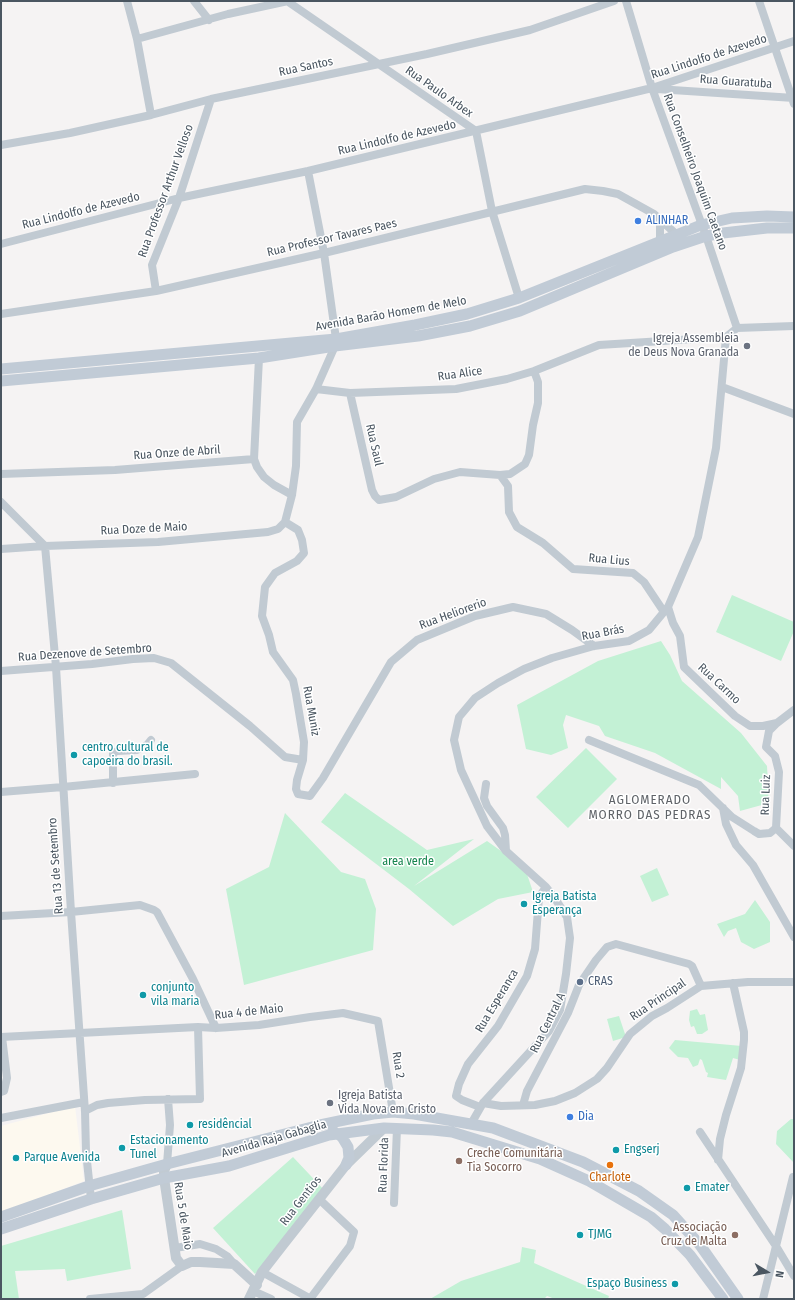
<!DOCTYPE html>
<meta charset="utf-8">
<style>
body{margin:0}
#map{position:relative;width:795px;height:1300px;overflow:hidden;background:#f5f3f3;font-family:"Fira Sans Condensed",sans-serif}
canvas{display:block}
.frame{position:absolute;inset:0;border:2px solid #4a5661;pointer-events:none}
.north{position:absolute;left:747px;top:1252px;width:40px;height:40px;-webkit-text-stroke:3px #fff;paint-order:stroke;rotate:100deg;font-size:11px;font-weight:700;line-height:16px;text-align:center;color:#4a5661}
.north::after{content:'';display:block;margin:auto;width:14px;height:18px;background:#4a5661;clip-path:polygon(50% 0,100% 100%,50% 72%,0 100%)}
</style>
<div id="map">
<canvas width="795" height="1300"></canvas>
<div class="frame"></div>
<div class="north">N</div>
</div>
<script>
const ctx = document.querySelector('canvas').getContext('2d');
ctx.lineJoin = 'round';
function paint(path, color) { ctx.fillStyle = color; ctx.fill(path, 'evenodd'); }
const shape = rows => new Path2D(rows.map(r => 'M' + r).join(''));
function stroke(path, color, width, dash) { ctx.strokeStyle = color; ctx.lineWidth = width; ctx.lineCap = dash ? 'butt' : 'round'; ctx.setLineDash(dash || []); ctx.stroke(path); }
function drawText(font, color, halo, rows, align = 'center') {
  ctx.font = font + ' "Fira Sans Condensed",sans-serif'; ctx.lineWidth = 3; ctx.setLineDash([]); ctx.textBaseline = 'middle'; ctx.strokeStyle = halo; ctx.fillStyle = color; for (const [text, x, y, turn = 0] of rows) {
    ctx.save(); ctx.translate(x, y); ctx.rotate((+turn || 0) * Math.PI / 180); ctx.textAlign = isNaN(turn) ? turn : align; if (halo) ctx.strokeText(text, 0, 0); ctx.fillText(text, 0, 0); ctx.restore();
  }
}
paint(shape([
 [75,1106,84,1181,1,1213,1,1126]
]), '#fdf9ef');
paint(shape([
 [732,595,794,622,794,631,781,661,716,632],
 [661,641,670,655,682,681,741,733,767,766,769,803,740,811,738,796,721,777,721,789,655,753,605,736,599,726,566,715,563,725,568,748,551,755,526,749,517,705,598,661],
 [586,748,617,779,568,828,536,797],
 [345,793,427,850,474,839,414,886,487,841,525,868,533,892,498,899,453,926,409,889,321,822],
 [285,813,341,872,365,879,376,909,373,950,244,985,226,889,269,867],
 [657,868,669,895,652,902,640,876],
 [755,900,770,922,770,942,754,949,741,942,736,928,728,931,724,937,717,924,745,914],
 [697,1009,700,1015,705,1014,708,1030,702,1034,697,1034,694,1026,691,1027,689,1020,690,1011],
 [619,1016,626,1037,613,1041,607,1019],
 [675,1040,742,1046,740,1060,733,1058,726,1080,707,1077,708,1073,706,1072,702,1060,700,1059,698,1065,693,1067,688,1058,678,1057,669,1048],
 [791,1119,794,1119,794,1163,776,1144,777,1131],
 [293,1157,326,1192,255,1274,213,1228],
 [122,1210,131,1269,67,1281,65,1269,15,1271,19,1299,1,1299,1,1246],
 [522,1247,536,1250,534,1263,609,1296,608,1299,555,1299,547,1296,544,1299,430,1299,461,1281,520,1262]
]), '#c3f1d5');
stroke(shape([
 [127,1,137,39,151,115],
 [194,1,209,20],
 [287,1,476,131,492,211,519,298],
 [626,1,652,88,706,236,737,328],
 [759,1,794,104],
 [137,39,228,14,288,1],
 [657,89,794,98],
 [1,145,70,133,151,115,211,99,427,54,530,30,614,1],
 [308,171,324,253,336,339],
 [660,220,660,240],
 [1,244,179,198,308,171,652,88,794,41],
 [156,291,152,265,179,198,211,99],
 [1,314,156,291,324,253,585,189,603,191,618,194,654,214,676,234],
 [737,328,794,326],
 [259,358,254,459,257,467,264,477,274,485,292,495],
 [722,387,794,414],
 [316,389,350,393,456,389,507,379,534,371,599,345,726,337,737,328],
 [350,393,372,490,375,496,379,500,396,497,434,479,460,472,500,475,508,486,509,512,517,527,543,543,573,569,633,573,644,582,664,612],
 [1,474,115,470,254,459],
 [500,475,510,474,525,464,529,455,533,425,538,403,538,382,534,371],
 [1,502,45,546],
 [285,522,298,530,302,540,304,553,297,561,275,573,265,587,262,616,269,635,273,652,293,680,296,694,304,742,303,760,297,780,296,789,298,794,310,796,323,778,391,662,417,640,475,616,513,607,546,614,572,630,594,646],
 [285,522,292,495,296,466,297,422,316,389,335,346],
 [45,546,56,667,71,912,85,1111,86,1152,91,1199],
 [1,549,45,546,158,542,268,532,278,529,285,522],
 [668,607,673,623,680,636,684,667,735,716,750,726,763,726,777,723,794,710],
 [1,671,92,664,133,659,154,658,171,663,250,726,285,757,303,760],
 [589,740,699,785,732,817,754,831,759,834,770,833,776,828],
 [113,783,113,753,117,751,137,750,147,745,151,740],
 [486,784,484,798,487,806,503,828,505,835,506,851],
 [1,792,63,787,195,774],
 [723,808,726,824,736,845,753,865,794,937],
 [776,828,779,772,775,756,766,747,769,731,776,724],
 [776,828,794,846],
 [1,916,71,912,140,905,154,910,157,912,193,979,216,1028],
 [1,1037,198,1027,216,1028,259,1025,310,1017,343,1013,378,1021,393,1112],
 [1,1092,4,1091,7,1078,2,1037],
 [483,1103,501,1106,535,1105,555,1101,575,1093,597,1079,607,1068,630,1034,652,1016,667,1008,701,986,748,982,794,982],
 [523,1105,527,1091,568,1013,579,985,596,960,607,947,616,944,689,964,692,966,701,986],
 [480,1107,462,1100,456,1096,459,1084,468,1064,498,1026,527,976,535,949,539,897,546,887],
 [85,1111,97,1105,108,1103,145,1100,200,1099,198,1027],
 [1,1118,84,1102],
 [471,1124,483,1103,549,1031,560,1010,566,974,570,938,567,917,554,897,546,887,506,851,487,826,461,770,454,740,459,717,475,698,498,683,524,669,552,658,594,646,629,641,649,630,668,607,698,537,716,448,726,337],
 [700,1132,776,1246,794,1276],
 [718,1160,720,1139,726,1115,741,1068,744,1040,744,1032,733,983],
 [167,1164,170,1125,168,1099],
 [394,1203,397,1128],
 [175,1248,200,1244,216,1249,227,1256,234,1264],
 [262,1272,311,1299],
 [253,1291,271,1299],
 [90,1299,143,1294,182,1266],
 [310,1299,350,1246,354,1232,319,1199],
 [763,1299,793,1177]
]), '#c1cad2', 8);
stroke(shape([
 [167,1164,164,1171,164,1178,176,1258,182,1266,191,1262,200,1262,234,1264,257,1285],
 [249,1299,262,1272,283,1245,346,1165,384,1128]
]), '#c1cad2', 10);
stroke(shape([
 [1,369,336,339,415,325,467,314,519,298,701,225,732,218,767,216,794,217],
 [1,381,259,358,335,346,418,336,470,326,520,311,673,247,706,236,723,233,767,228,794,228],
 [333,1131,342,1137,348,1147,349,1158,346,1165],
 [1,1217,89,1186,167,1164,320,1125,373,1114,393,1112,414,1114,493,1128,583,1162,639,1191,673,1215,700,1245,738,1299],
 [1,1229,91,1199,164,1178,229,1166,329,1135,384,1128,433,1130,452,1132,540,1159,589,1181,651,1217,665,1229,690,1255,723,1299]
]), '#c1cbd6', 11);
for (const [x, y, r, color] of [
 [638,221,4,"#3f7fe0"],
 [747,346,4,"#6b7280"],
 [74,755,4,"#0f9aa8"],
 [524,904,4,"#0f9aa8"],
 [580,982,4,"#5c6f8a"],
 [143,995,4,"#0f9aa8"],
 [330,1103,4,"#6b7280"],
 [570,1117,4,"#3f7fe0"],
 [190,1125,4,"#0f9aa8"],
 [122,1148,4,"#0f9aa8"],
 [616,1150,4,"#0f9aa8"],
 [16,1158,4,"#0f9aa8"],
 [459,1161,4,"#8d6e63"],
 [610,1165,4,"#e8710a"],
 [687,1188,4,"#0f9aa8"],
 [580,1235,4,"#0f9aa8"],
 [735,1235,4,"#8d6e63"],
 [675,1284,4,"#0f9aa8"]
]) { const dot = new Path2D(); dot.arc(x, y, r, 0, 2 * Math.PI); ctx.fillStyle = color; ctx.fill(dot); stroke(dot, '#fff', 1.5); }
drawText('12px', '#4a5661', '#fff', [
 ["Rua Lindolfo de Azevedo",709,57,-18],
 ["Rua Santos",306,67,-12],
 ["Rua Guaratuba",736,82,4],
 ["Rua Paulo Arbex",439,92,35],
 ["Rua Lindolfo de Azevedo",397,138,-13],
 ["Rua Conselheiro Joaquim Caetano",695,172,70],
 ["Rua Professor Arthur Velloso",166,191,-70],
 ["Rua Lindolfo de Azevedo",81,211,-14],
 ["Rua Professor Tavares Paes",332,238,-13],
 ["Avenida Barão Homem de Melo",391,314,-10],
 ["Rua Alice",460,374,-8],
 ["Rua Saul",374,445,77],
 ["Rua Onze de Abril",177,453,-4],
 ["Rua Doze de Maio",144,529,-3],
 ["Rua Lius",609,560,5],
 ["Rua Heliorerio",453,614,-20],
 ["Rua Brás",603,633,-11],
 ["Rua Dezenove de Setembro",85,653,-4],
 ["Rua Carmo",719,684,43],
 ["Rua Muniz",311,711,80],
 ["Rua Luiz",766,795,-88],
 ["Rua 13 de Setembro",56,866,-94],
 ["Rua Principal",658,1000,-34],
 ["Rua Esperanca",497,1001,-59],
 ["Rua 4 de Maio",249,1012,-6],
 ["Rua Central A",548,1023,-64],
 ["Rua 2",398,1065,81],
 ["Avenida Raja Gabaglia",274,1139,-16],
 ["Rua Florida",384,1165,-88],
 ["Rua Gentios",301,1201,-52],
 ["Rua 5 de Maio",183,1216,81]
]);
drawText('12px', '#366cbe', '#fff', [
 ["ALINHAR",646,221],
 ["Dia",578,1117]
], 'left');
drawText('12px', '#5b616d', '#fff', [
 ["Igreja Assembleia",739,339],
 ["de Deus Nova Granada",739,353],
 ["Igreja Batista",338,1096,"left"],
 ["Vida Nova em Cristo",338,1110,"left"]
], 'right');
drawText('12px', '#0d838f', '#fff', [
 ["centro cultural de",82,748],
 ["capoeira do brasil.",82,762],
 ["Igreja Batista",532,897],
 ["Esperança",532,911],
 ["conjunto",151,988],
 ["vila maria",151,1002],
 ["residêncial",198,1125],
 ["Estacionamento",130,1141],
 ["Tunel",130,1155],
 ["Engserj",624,1150],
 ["Parque Avenida",24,1158],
 ["Emater",695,1188],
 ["TJMG",588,1235],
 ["Espaço Business",667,1284,"right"]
], 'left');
drawText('12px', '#17864f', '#fff', [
 ["area verde",408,862]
]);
drawText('12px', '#4e5e75', '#fff', [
 ["CRAS",588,982]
], 'left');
drawText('12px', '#785e54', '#fff', [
 ["Creche Comunitária",467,1154],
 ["Tia Socorro",467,1168],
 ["Associação",727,1228,"right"],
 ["Cruz de Malta",727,1242,"right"]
], 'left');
drawText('12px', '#c56008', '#fff', [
 ["Charlote",610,1178]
]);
ctx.letterSpacing = '1px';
drawText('13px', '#5f6368', '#fff', [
 ["AGLOMERADO",650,800],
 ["MORRO DAS PEDRAS",650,815]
]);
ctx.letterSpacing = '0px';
</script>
